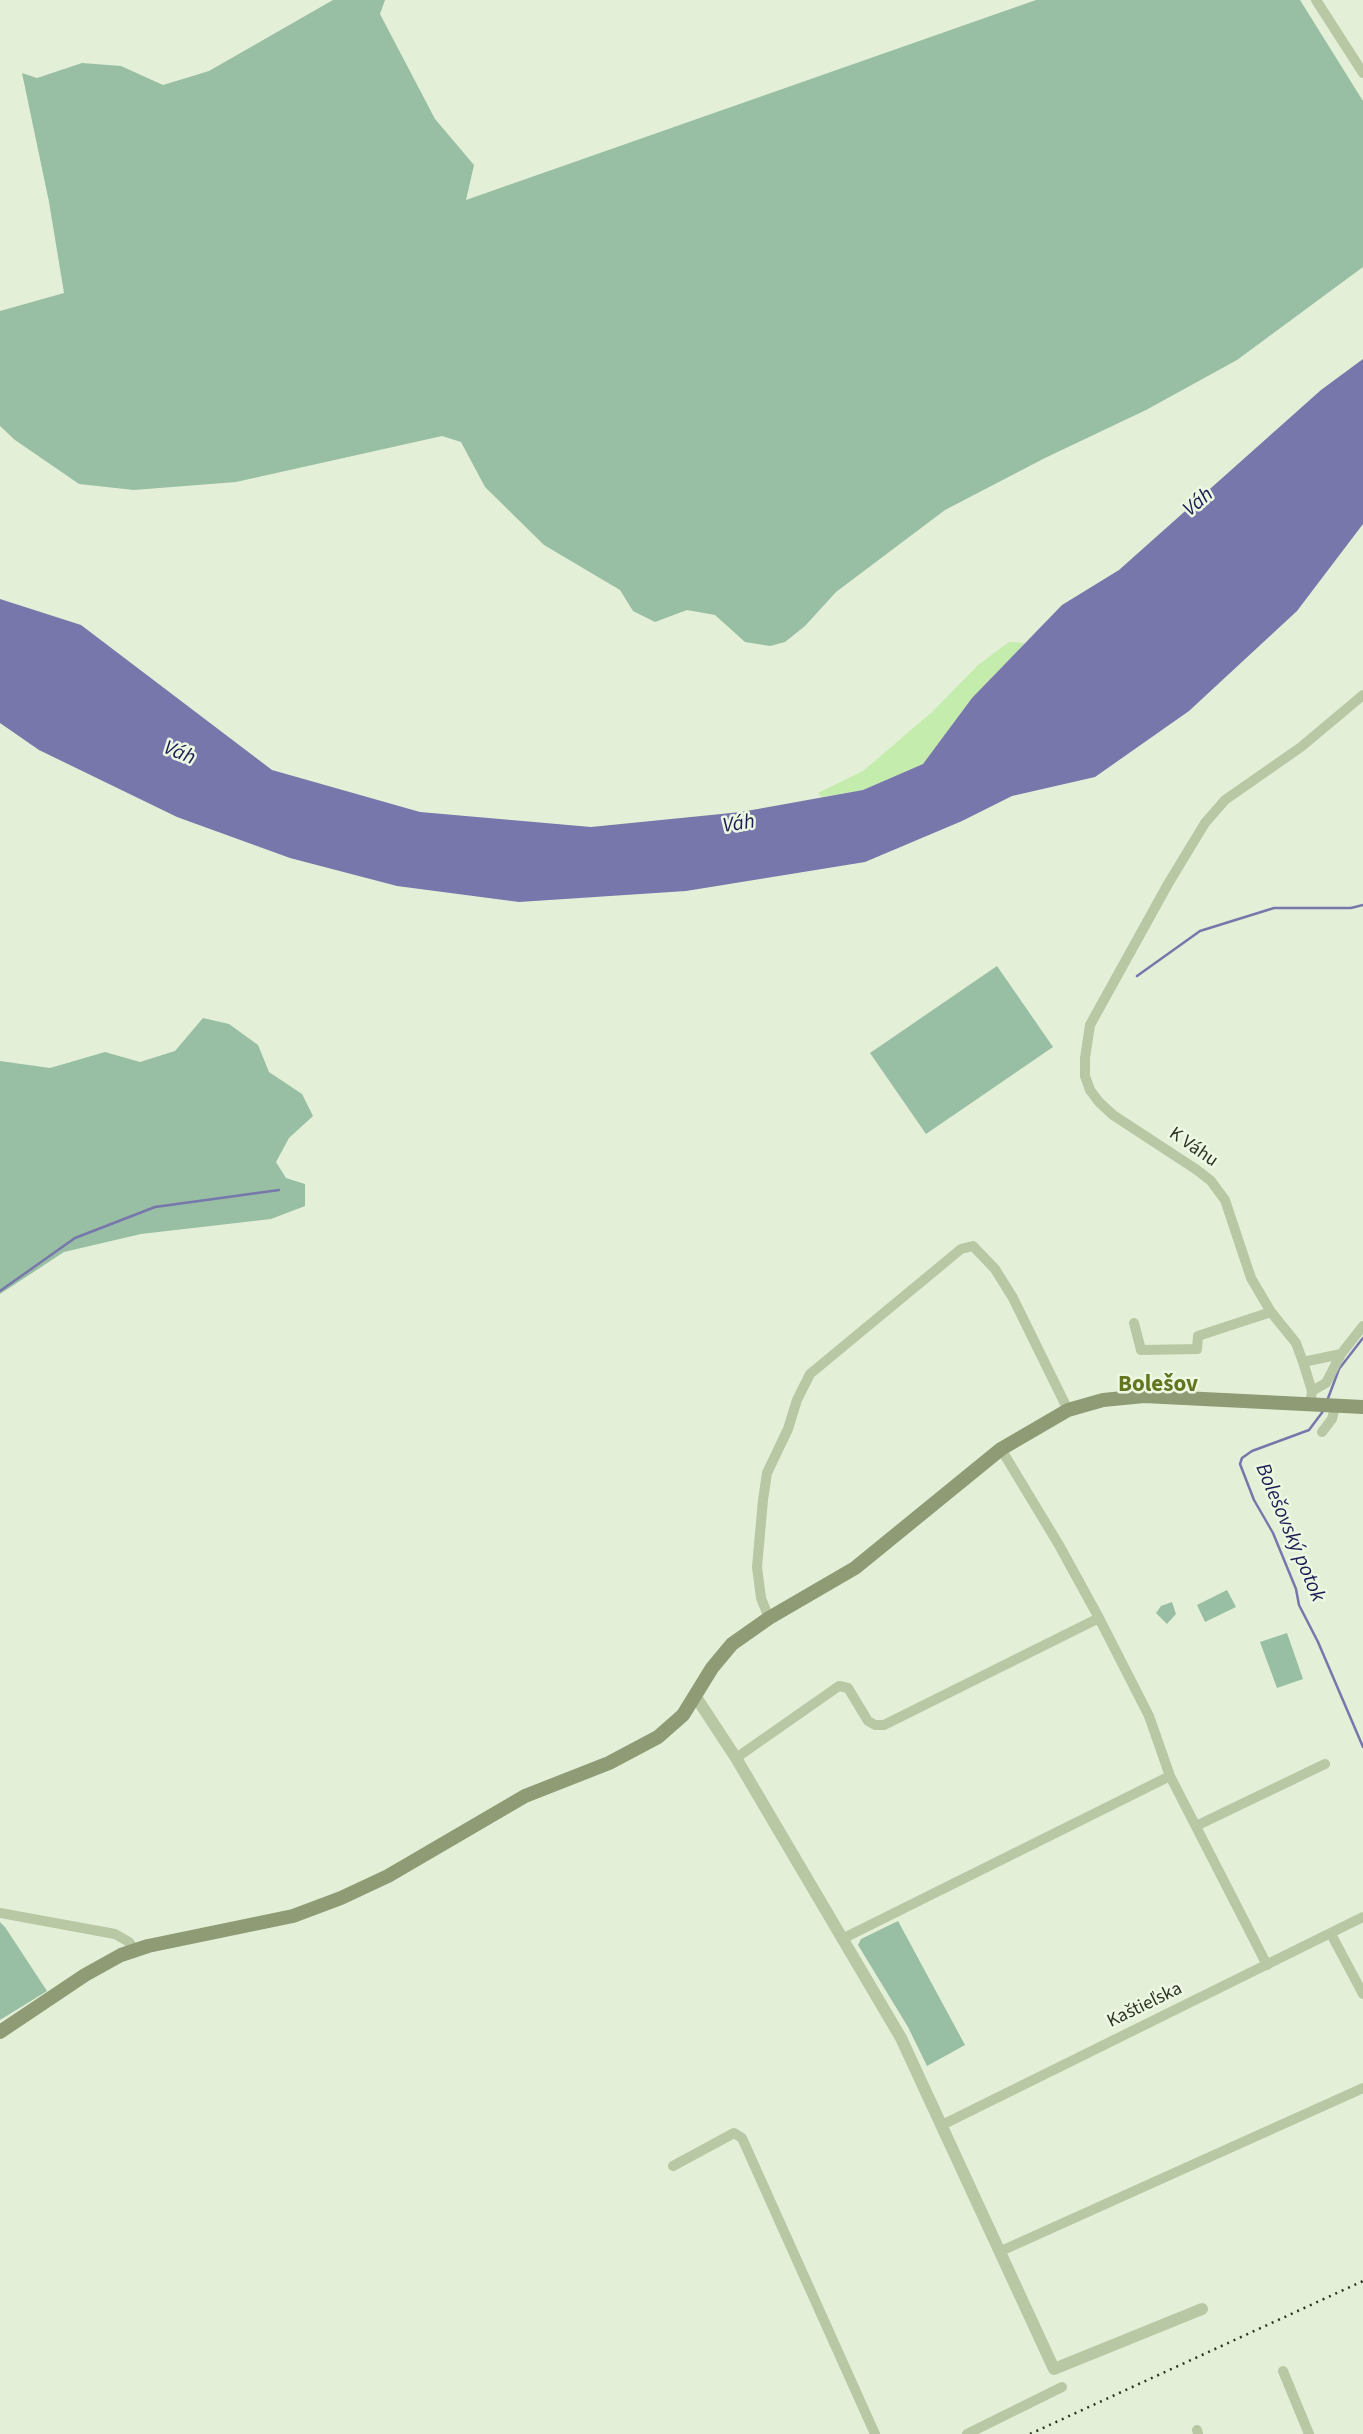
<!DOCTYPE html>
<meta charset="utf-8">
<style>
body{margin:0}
canvas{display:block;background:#e3f0d7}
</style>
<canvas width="1363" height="2434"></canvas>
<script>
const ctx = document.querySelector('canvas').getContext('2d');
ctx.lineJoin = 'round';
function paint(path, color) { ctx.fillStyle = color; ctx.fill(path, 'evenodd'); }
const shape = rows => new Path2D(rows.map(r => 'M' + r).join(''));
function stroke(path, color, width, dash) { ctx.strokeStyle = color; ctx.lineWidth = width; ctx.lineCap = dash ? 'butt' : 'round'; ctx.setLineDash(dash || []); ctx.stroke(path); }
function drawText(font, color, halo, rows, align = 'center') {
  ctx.font = font + ' "Source Sans 3",sans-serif'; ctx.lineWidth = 5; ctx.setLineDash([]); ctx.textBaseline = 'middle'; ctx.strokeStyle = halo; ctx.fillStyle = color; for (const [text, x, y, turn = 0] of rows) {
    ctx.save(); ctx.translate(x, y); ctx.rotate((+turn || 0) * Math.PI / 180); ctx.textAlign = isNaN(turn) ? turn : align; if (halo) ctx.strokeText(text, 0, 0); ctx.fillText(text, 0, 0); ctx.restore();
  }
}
paint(shape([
 [333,0,385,0,380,14,435,119,474,165,466,200,1036,0,1300,0,1363,101,1363,267,1237,360,1146,410,1045,458,945,510,836,592,805,626,785,642,770,646,745,642,715,615,687,610,655,622,633,611,620,590,544,545,485,487,461,442,442,436,236,482,134,490,79,484,15,440,0,426,0,311,64,293,49,202,22,73,37,78,82,63,121,66,163,85,209,71],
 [997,966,1053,1047,926,1134,870,1053],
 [203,1018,229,1024,258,1045,269,1072,302,1094,313,1116,289,1138,276,1162,286,1178,305,1184,305,1206,271,1219,141,1234,64,1252,0,1294,0,1061,50,1068,105,1052,140,1062,175,1051],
 [1227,1590,1236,1607,1205,1622,1197,1605],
 [1172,1602,1176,1614,1167,1624,1156,1613,1161,1606],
 [1287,1633,1303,1679,1277,1688,1260,1642],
 [898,1921,965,2045,927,2066,908,2027,858,1945,861,1939],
 [0,1922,5,1927,47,1991,0,2020]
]), '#98bea4');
paint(shape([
 [1009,642,1025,643,972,698,923,764,863,790,822,797,818,793,863,771,932,712,978,665]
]), '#c4ecad');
paint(shape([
 [1363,359,1363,524,1297,611,1189,711,1095,777,1012,796,962,821,865,862,686,891,519,902,397,886,290,858,177,817,39,750,0,723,0,599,81,625,272,770,420,812,591,827,741,812,863,790,923,764,972,698,1062,605,1119,570,1321,390]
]), '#7777ac');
stroke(shape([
 [1137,976,1200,931,1274,908,1351,908,1363,905],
 [0,1291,75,1238,155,1207,279,1190],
 [1327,1401,1339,1369,1363,1338],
 [1324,1410,1309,1430,1252,1451,1242,1458,1240,1464,1254,1500,1273,1533,1296,1589,1299,1605,1318,1642,1363,1747]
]), '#7777ac', 2.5);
stroke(shape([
 [1316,0,1363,73],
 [1134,1323,1141,1350,1197,1349,1198,1336,1271,1312],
 [1303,1362,1341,1354],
 [1312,1391,1326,1383,1341,1354,1363,1326],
 [1310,1405,1312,1391,1303,1362,1296,1343,1271,1312,1251,1278,1225,1200,1211,1181,1197,1170,1113,1115,1099,1102,1090,1090,1085,1076,1085,1058,1090,1025,1168,884,1205,823,1225,800,1301,747,1363,695],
 [1322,1432,1332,1419,1335,1407],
 [1001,1449,1059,1545,1099,1618,1149,1716,1170,1776,1267,1965],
 [769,1618,761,1598,757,1567,763,1500,767,1473,788,1429,797,1400,810,1374,961,1249,973,1246,995,1269,1013,1298,1068,1410],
 [736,1758,839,1686,848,1688,868,1721,875,1725,884,1725,1099,1618],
 [1196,1826,1325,1764],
 [0,1913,115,1934,129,1942,134,1950],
 [1331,1934,1363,1994],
 [842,1939,1170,1776],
 [942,2125,1363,1917],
 [673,2166,734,2133,742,2138,875,2434],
 [1001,2251,1363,2088],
 [1283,2371,1309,2434],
 [1197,2430,1198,2434],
 [967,2434,1062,2387]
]), '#b8c7a4', 10);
stroke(shape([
 [696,1697,736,1758,901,2038,1054,2369,1202,2309]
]), '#b8c7a4', 12);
stroke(shape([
 [0,2032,85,1975,121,1955,148,1946,293,1916,341,1898,388,1876,525,1796,609,1763,658,1737,683,1715,712,1668,732,1644,769,1618,855,1568,1001,1449,1068,1410,1103,1400,1144,1396,1363,1407]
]), '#8e9b75', 14);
stroke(shape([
 [1030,2434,1363,2281]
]), '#2f3325', 2.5, [2, 5]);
drawText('19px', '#2f3325', '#edf8e3', [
 ["K Váhu",1193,1148,35],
 ["Kaštieľska",1145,2006,-26]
]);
drawText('italic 21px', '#1e1c53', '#edf8e3', [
 ["Váh",1199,503,-40],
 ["Váh",179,754,22],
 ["Váh",739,825,-9],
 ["Bolešovský potok",1289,1533,67]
]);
drawText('bold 23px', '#63751e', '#edf8e3', [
 ["Bolešov",1158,1386]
]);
</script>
